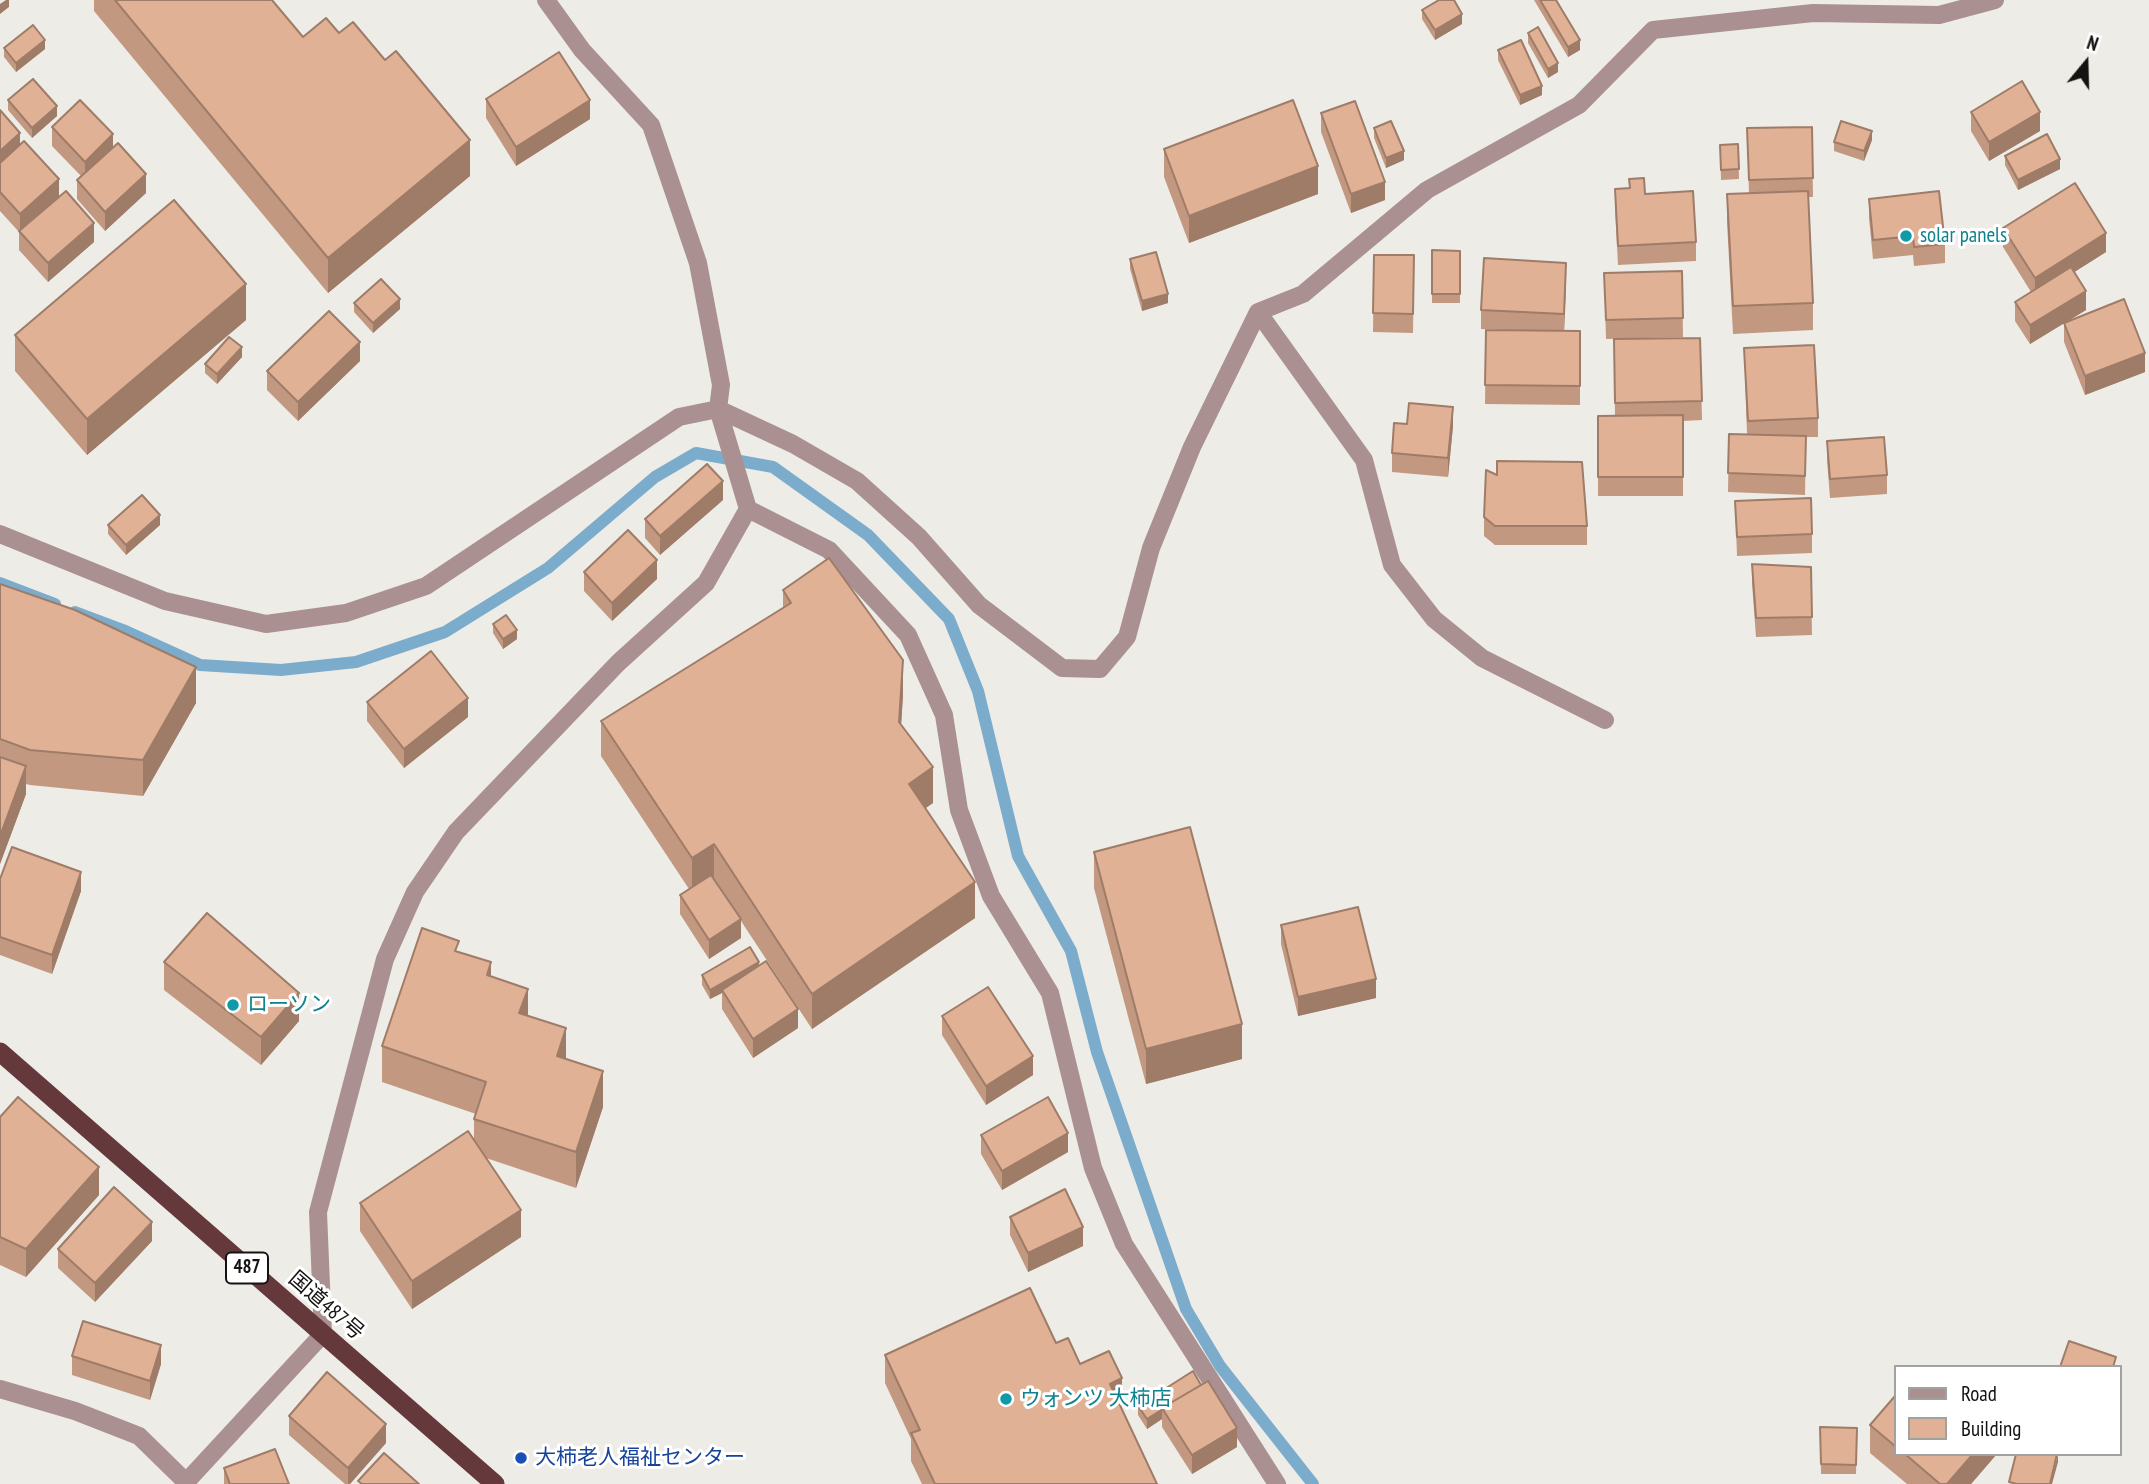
<!DOCTYPE html>
<meta charset="utf-8">
<style>
body{margin:0}
#map{position:relative;width:2149px;height:1484px;overflow:hidden;background:#eeece7;font-family:"PT Sans Narrow",sans-serif}
canvas{display:block}
.legend{position:absolute;left:1894px;top:1365px;width:228px;height:91px;box-sizing:border-box;background:#fff;border:2px solid #a1a1a0;margin:0;padding:9px 12px;list-style:none;font-size:21px;color:#141311}
.legend li{display:flex;align-items:center;gap:14px;height:35px}
.legend b{width:35px;border:2px solid #a1a1a0}
.north{position:absolute;left:2051px;top:28px;width:70px;height:70px;-webkit-text-stroke:5px #fff;paint-order:stroke;rotate:19deg;font-size:19px;font-weight:700;line-height:28px;text-align:center;color:#141311}
.north::after{content:'';display:block;margin:auto;width:24px;height:32px;background:#141311;clip-path:polygon(50% 0,100% 100%,50% 72%,0 100%)}
</style>
<div id="map">
<canvas width="2149" height="1484"></canvas>
<ul class="legend">
<li><b style="height:9px;background:#aa9091"></b>Road</li>
<li><b style="height:19px;background:#e1b195"></b>Building</li>
</ul>
<div class="north">N</div>
</div>
<script>
const ctx = document.querySelector('canvas').getContext('2d');
ctx.lineJoin = 'round';
const shape = rows => new Path2D(rows.map(r => 'M' + r).join(''));
function stroke(path, color, width, dash) { ctx.strokeStyle = color; ctx.lineWidth = width; ctx.lineCap = dash ? 'butt' : 'round'; ctx.setLineDash(dash || []); ctx.stroke(path); }
function paint(path, color) { ctx.fillStyle = color; ctx.fill(path, 'evenodd'); }
function drawText(font, color, halo, rows, align = 'center') {
  ctx.font = font + ' "PT Sans Narrow","Noto Sans JP",sans-serif'; ctx.lineWidth = 6; ctx.setLineDash([]); ctx.textBaseline = 'middle'; ctx.strokeStyle = halo; ctx.fillStyle = color; for (const [text, x, y, turn = 0] of rows) {
    ctx.save(); ctx.translate(x, y); ctx.rotate((+turn || 0) * Math.PI / 180); ctx.textAlign = isNaN(turn) ? turn : align; if (halo) ctx.strokeText(text, 0, 0); ctx.fillText(text, 0, 0); ctx.restore();
  }
}
stroke(shape([
 [0,583,55,604],
 [75,612,123,630,200,665,281,670,356,662,445,632,548,568,655,477,696,453,773,467,868,535,949,619,978,691,1018,856,1071,951,1097,1052,1186,1309,1220,1366,1313,1484]
]), '#7caccb', 12);
stroke(shape([
 [1258,312,1364,460,1392,565,1434,619,1482,658,1605,720],
 [748,509,829,550,908,635,944,715,959,810,991,896,1050,993,1093,1168,1124,1244,1277,1484],
 [0,534,165,601,266,624,346,613,426,586,679,417,718,409,793,444,857,481,919,537,979,605,1062,668,1100,669,1127,637,1151,548,1192,447,1258,312,1303,294,1427,190,1579,105,1653,30,1813,13,1939,15,1995,0],
 [0,1389,75,1411,139,1436,188,1484],
 [187,1481,323,1334,318,1212,385,959,415,892,456,832,618,663,706,583,748,509,718,409,721,385,698,263,651,125,582,50,546,0]
]), '#aa9091', 18);
stroke(shape([
 [0,1052,495,1484]
]), '#65393c', 19);
paint(shape([
 [94,0,272,0,303,37,339,33,385,60,470,176,328,293,94,11],
 [1534,0,1556,0,1580,50,1568,57],
 [1422,10,1462,24,1435,40,1422,19],
 [1528,33,1558,72,1548,78,1528,43],
 [4,48,45,49,16,72,4,57],
 [1498,50,1542,95,1520,105,1498,60],
 [486,99,590,119,516,166,486,118],
 [8,100,57,116,32,138,8,110],
 [0,110,20,144,94,242,48,282,19,250,19,232,0,211],
 [1971,112,2040,131,1989,161,1971,131],
 [1321,113,1385,200,1351,213,1321,132],
 [52,127,113,148,146,193,105,231,77,199,77,180,81,176,52,146],
 [1812,127,1813,197,1808,197,1813,303,1813,330,1733,334,1727,222,1727,194,1749,193,1747,128],
 [1374,128,1404,160,1386,168,1374,138],
 [1872,140,1864,161,1834,151,1834,142],
 [1738,144,1739,179,1721,180,1720,145],
 [1164,149,1318,194,1189,243,1164,177],
 [2005,156,2060,169,2018,190,2005,165],
 [1629,179,1696,242,1696,261,1618,265,1615,208,1615,189,1629,188],
 [1869,199,1945,244,1945,263,1914,266,1913,255,1873,259,1869,218],
 [2003,228,2106,252,2074,272,2086,310,2065,323,2145,372,2085,395,2064,342,2064,323,2030,344,2015,321,2015,302,2031,292,2003,247],
 [1432,250,1460,251,1460,303,1432,303],
 [1374,255,1414,255,1413,333,1373,332],
 [1130,259,1168,303,1142,311,1130,269],
 [1682,271,1683,337,1606,339,1604,273],
 [1566,282,1564,331,1580,331,1580,405,1485,404,1486,330,1502,330,1481,329,1481,310],
 [354,303,400,309,373,333,354,312],
 [246,320,87,455,15,371,15,335],
 [1700,338,1702,420,1683,421,1683,496,1598,496,1598,416,1615,416,1614,339],
 [1744,348,1818,418,1818,437,1806,437,1805,495,1728,492,1729,434,1747,434],
 [242,357,217,384,205,373,205,364],
 [360,361,298,421,267,390,267,371],
 [1407,424,1453,426,1448,477,1392,472,1392,453],
 [1827,441,1887,475,1887,494,1830,498,1827,460],
 [723,500,660,555,645,538,645,519],
 [1735,501,1812,534,1812,553,1737,556],
 [1484,517,1587,526,1587,545,1495,545,1484,536],
 [108,525,160,525,126,555,108,534],
 [1752,564,1811,567,1812,635,1756,637,1752,583],
 [584,572,657,579,612,621,584,591],
 [0,584,196,703,143,796,30,785,26,784,26,794,0,864],
 [783,590,903,695,901,725,933,803,925,808,975,918,812,1029,741,921,741,938,709,959,680,914,680,895,689,889,601,756,601,721,783,608],
 [493,624,517,639,503,649,493,633],
 [367,702,468,717,404,768,367,721],
 [1094,852,1242,1059,1146,1084,1094,888],
 [0,879,81,891,52,974,0,955],
 [1281,925,1376,998,1298,1016,1281,944],
 [459,952,491,977,528,1015,566,1059,603,1107,576,1188,486,1158,521,1237,412,1309,360,1231,360,1203,474,1140,474,1119,476,1114,382,1082,382,1046],
 [164,962,299,1021,261,1065,164,990],
 [759,966,798,1028,753,1058,722,1009,722,993,710,999,702,985,702,975],
 [942,1016,1033,1075,986,1105,942,1035],
 [0,1117,99,1195,26,1277,0,1265],
 [981,1135,1068,1152,1002,1190,981,1154],
 [1010,1217,1083,1246,1028,1272,1010,1235],
 [152,1241,95,1302,58,1268,58,1249],
 [1056,1343,1080,1364,1122,1406,1121,1407,1157,1484,922,1484,911,1461,911,1439,885,1383,885,1355],
 [72,1356,161,1364,150,1400,72,1375],
 [1193,1371,1237,1447,1192,1474,1162,1427,1162,1419,1147,1429,1138,1415,1138,1406],
 [1895,1396,1895,1454,1996,1454,1996,1455,1971,1484,1907,1484,1870,1453,1870,1425],
 [289,1416,386,1443,350,1484,345,1484,289,1435],
 [1820,1427,1857,1428,1856,1474,1821,1474],
 [224,1468,289,1484,224,1484]
]), '#c29880');
paint(shape([
 [6,0,9,0,9,7,0,14,0,4],
 [1462,14,1462,24,1435,40,1435,30],
 [45,40,45,49,16,72,16,63],
 [1580,40,1580,50,1568,57,1568,47],
 [1558,63,1558,72,1548,78,1548,69],
 [1542,86,1542,95,1520,105,1520,95],
 [590,100,590,119,516,166,516,147],
 [57,106,57,116,32,138,32,128],
 [2040,112,2040,131,1989,161,1989,142],
 [1872,131,1872,140,1864,161,1864,151],
 [20,133,20,152,0,170,0,151],
 [113,134,113,153,85,181,85,162],
 [470,140,470,176,328,293,328,258],
 [1404,151,1404,160,1386,168,1386,158],
 [2060,159,2060,169,2018,190,2018,180],
 [1318,166,1318,194,1189,243,1189,216],
 [146,174,146,193,105,231,105,212],
 [59,179,59,197,20,233,20,214],
 [1385,182,1385,200,1351,213,1351,194],
 [94,223,94,242,48,282,48,263],
 [2106,233,2106,252,2035,297,2035,278],
 [1566,263,1566,282,1564,333,1564,314],
 [246,284,246,320,87,455,87,419],
 [2086,291,2086,310,2030,344,2030,325],
 [1168,294,1168,303,1142,311,1142,301],
 [400,299,400,309,373,333,373,323],
 [360,342,360,361,298,421,298,402],
 [242,347,242,357,217,384,217,374],
 [2145,353,2145,372,2085,395,2085,376],
 [1453,407,1453,426,1448,477,1448,458],
 [723,481,723,500,660,555,660,536],
 [160,515,160,525,126,555,126,545],
 [657,560,657,579,612,621,612,603],
 [517,630,517,639,503,649,503,639],
 [903,660,903,695,899,758,899,722],
 [196,667,196,703,143,796,143,760],
 [468,698,468,717,404,768,404,749],
 [26,766,26,794,0,864,0,836],
 [933,767,933,803,909,820,909,784],
 [714,844,714,880,692,894,692,858],
 [81,872,81,891,52,974,52,955],
 [975,882,975,918,812,1029,812,994],
 [741,919,741,938,709,959,709,940],
 [491,962,491,998,487,975],
 [759,962,759,971,722,990,722,993,710,999,710,990],
 [1376,979,1376,998,1298,1016,1298,997],
 [528,989,528,1025,519,1013],
 [299,993,299,1021,261,1065,261,1037],
 [798,1009,798,1028,753,1058,753,1039],
 [1242,1024,1242,1059,1146,1084,1146,1049],
 [566,1028,566,1064,557,1056],
 [1033,1056,1033,1075,986,1105,986,1086],
 [603,1071,603,1107,576,1188,576,1152],
 [1068,1133,1068,1152,1002,1190,1002,1171],
 [99,1167,99,1195,26,1277,26,1249],
 [521,1210,521,1237,412,1309,412,1281],
 [152,1222,152,1241,95,1302,95,1283],
 [1083,1227,1083,1246,1028,1272,1028,1253],
 [161,1345,161,1364,150,1400,150,1381],
 [1122,1378,1122,1406,1110,1411,1110,1384],
 [1162,1409,1162,1419,1147,1429,1147,1419],
 [386,1424,386,1443,350,1484,348,1484,348,1468],
 [1237,1428,1237,1447,1192,1474,1192,1455],
 [1973,1454,1996,1454,1996,1455,1971,1484,1947,1484],
 [2058,1454,2058,1462,2052,1484,2050,1484]
]), '#9e7c68');
const building = shape([
 [115,0,272,0,303,37,326,18,339,33,353,22,385,60,396,51,470,140,328,258,115,0],
 [1439,0,1454,0,1462,14,1435,30,1422,10,1439,0],
 [1540,0,1556,0,1580,40,1568,47,1540,0],
 [33,25,45,40,16,63,4,48,33,25],
 [1538,27,1558,63,1548,69,1528,33,1538,27],
 [1521,40,1542,86,1520,95,1498,50,1521,40],
 [559,52,590,100,516,147,486,99,559,52],
 [33,79,57,106,32,128,8,100,33,79],
 [2022,81,2040,112,1989,142,1971,112,2022,81],
 [80,100,113,134,85,162,52,127,80,100],
 [1293,100,1318,166,1189,216,1164,149,1293,100],
 [1355,101,1385,182,1351,194,1321,113,1355,101],
 [0,110,20,133,0,151,0,110],
 [1391,121,1404,151,1386,158,1374,128,1391,121],
 [1841,121,1872,131,1864,151,1834,142,1841,121],
 [1812,127,1813,178,1749,180,1747,128,1812,127],
 [2047,134,2060,159,2018,180,2005,156,2047,134],
 [24,141,59,179,20,214,0,192,0,163,24,141],
 [118,143,146,174,105,212,77,180,118,143],
 [1738,144,1739,169,1721,170,1720,145,1738,144],
 [1644,178,1645,194,1693,191,1696,242,1618,246,1615,189,1630,188,1629,179,1644,178],
 [2075,183,2106,233,2035,278,2003,228,2075,183],
 [66,191,94,223,48,263,19,231,66,191],
 [1808,191,1813,303,1733,306,1727,194,1808,191],
 [1939,191,1945,244,1914,247,1913,236,1873,240,1869,199,1939,191],
 [174,200,246,284,87,419,15,335,174,200],
 [1432,250,1460,251,1460,294,1432,294,1432,250],
 [1156,252,1168,294,1142,301,1130,259,1156,252],
 [1374,255,1414,255,1413,314,1373,313,1374,255],
 [1484,258,1566,263,1564,314,1481,310,1484,258],
 [2071,267,2086,291,2030,325,2015,302,2071,267],
 [1682,271,1683,318,1606,320,1604,273,1682,271],
 [381,279,400,299,373,323,354,303,381,279],
 [2124,299,2145,353,2085,376,2064,323,2124,299],
 [329,311,360,342,298,402,267,371,329,311],
 [1486,330,1580,331,1580,386,1485,385,1486,330],
 [229,337,242,347,217,374,205,364,229,337],
 [1700,338,1702,401,1615,403,1614,339,1700,338],
 [1814,345,1818,418,1748,421,1744,348,1814,345],
 [1409,403,1453,407,1448,458,1392,453,1394,423,1407,424,1409,403],
 [1683,415,1683,477,1598,477,1598,416,1683,415],
 [1729,434,1806,436,1805,476,1728,473,1729,434],
 [1884,437,1887,475,1830,479,1827,441,1884,437],
 [1497,461,1582,462,1587,526,1495,526,1484,517,1486,470,1497,475,1497,461],
 [707,464,723,481,660,536,645,519,707,464],
 [142,495,160,515,126,545,108,525,142,495],
 [1811,498,1812,534,1737,537,1735,501,1811,498],
 [628,530,657,560,612,603,584,572,628,530],
 [829,558,903,660,899,722,933,767,909,784,975,882,812,994,714,844,692,858,601,721,791,603,783,590,829,558],
 [1752,564,1811,567,1812,617,1756,618,1752,564],
 [0,584,75,610,196,667,143,760,30,750,0,739,0,584],
 [506,615,517,630,503,639,493,624,506,615],
 [431,651,468,698,404,749,367,702,431,651],
 [0,757,26,766,0,836,0,757],
 [1190,827,1242,1024,1146,1049,1094,852,1190,827],
 [12,847,81,872,52,955,0,937,0,879,12,847],
 [711,875,741,919,709,940,680,895,711,875],
 [1358,907,1376,979,1298,997,1281,925,1358,907],
 [207,913,299,993,261,1037,164,962,207,913],
 [422,928,459,941,455,951,491,962,487,975,528,989,519,1013,566,1028,557,1056,603,1071,576,1152,474,1119,486,1082,382,1046,422,928],
 [750,947,759,962,710,990,702,975,750,947],
 [766,961,798,1009,753,1039,722,990,766,961],
 [988,987,1033,1056,986,1086,942,1016,988,987],
 [18,1097,99,1167,26,1249,0,1237,0,1117,18,1097],
 [1048,1097,1068,1133,1002,1171,981,1135,1048,1097],
 [468,1131,521,1210,412,1281,360,1203,468,1131],
 [114,1187,152,1222,95,1283,58,1249,114,1187],
 [1065,1189,1083,1227,1028,1253,1010,1217,1065,1189],
 [1030,1288,1056,1343,1068,1338,1080,1364,1109,1351,1122,1378,1110,1384,1157,1484,935,1484,911,1433,920,1430,885,1355,1030,1288],
 [83,1321,161,1345,150,1381,72,1356,83,1321],
 [2069,1341,2116,1357,2113,1367,2060,1367,2069,1341],
 [1193,1371,1201,1385,1162,1408,1163,1409,1147,1419,1138,1406,1193,1371],
 [327,1372,386,1424,348,1468,289,1416,327,1372],
 [1208,1381,1237,1428,1192,1455,1162,1408,1208,1381],
 [1895,1396,1895,1446,1870,1425,1895,1396],
 [1820,1427,1857,1428,1856,1465,1821,1464,1820,1427],
 [275,1449,289,1484,230,1484,224,1468,275,1449],
 [384,1453,419,1484,362,1484,358,1481,384,1453],
 [1905,1454,1973,1454,1947,1484,1940,1484,1905,1454],
 [2016,1454,2057,1454,2050,1484,2017,1484,2009,1482,2016,1454]
]);
paint(building, '#e1b195');
stroke(building, '#9e7c68', 2);
for (const [x, y, r, color] of [
 [1906,236,7,"#0f9aa8"],
 [233,1005,7,"#0f9aa8"],
 [1006,1399,7,"#0f9aa8"],
 [521,1458,7,"#1a4fb4"]
]) { const dot = new Path2D(); dot.arc(x, y, r, 0, 2 * Math.PI); ctx.fillStyle = color; ctx.fill(dot); stroke(dot, '#fff', 2.5); }
for (const [x, y, w] of [
 [247,1268,42]
]) { const box = new Path2D(); box.roundRect(x - w / 2, y - 15.5, w, 31, 5); ctx.fillStyle = '#fff'; ctx.fill(box); stroke(box, '#141311', 2); }
drawText('bold 19px', '#141311', null, [
 ["487",247,1268]
]);
drawText('21px', '#0d838f', '#fff', [
 ["solar panels",1920,236],
 ["ローソン",247,1005],
 ["ウォンツ 大柿店",1020,1399]
], 'left');
drawText('21px', '#141311', '#fff', [
 ["国道487号",326,1306,41]
]);
drawText('21px', '#164399', '#fff', [
 ["大柿老人福祉センター",535,1458]
], 'left');
</script>
